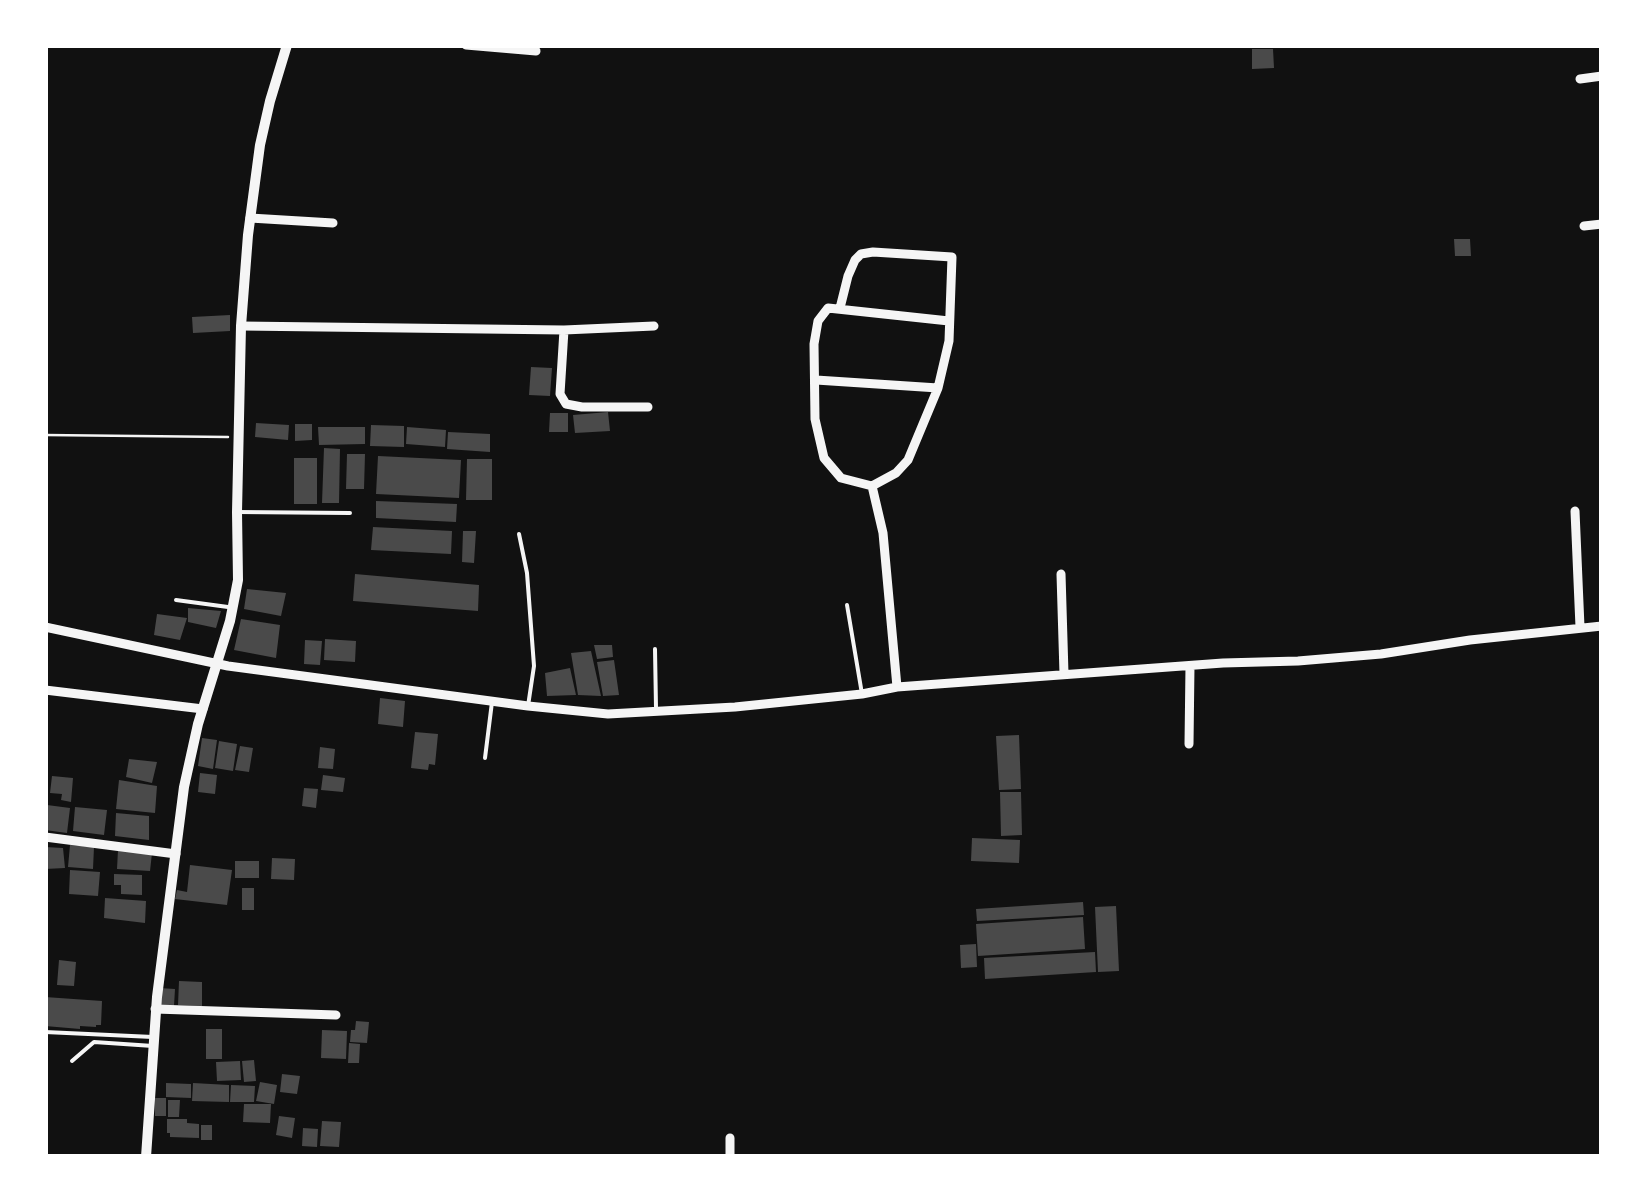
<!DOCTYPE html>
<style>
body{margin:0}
#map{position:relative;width:1647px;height:1202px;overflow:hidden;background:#111;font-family:Poppins,sans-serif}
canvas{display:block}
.frame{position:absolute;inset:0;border:48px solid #fff;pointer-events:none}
</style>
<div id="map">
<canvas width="1647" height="1202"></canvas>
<div class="frame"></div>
</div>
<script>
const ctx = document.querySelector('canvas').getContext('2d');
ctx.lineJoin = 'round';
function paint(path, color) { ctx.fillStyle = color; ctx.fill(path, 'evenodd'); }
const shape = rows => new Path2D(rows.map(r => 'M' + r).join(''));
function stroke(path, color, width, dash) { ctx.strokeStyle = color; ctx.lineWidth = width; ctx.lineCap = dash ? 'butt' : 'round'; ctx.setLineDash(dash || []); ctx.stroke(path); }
paint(shape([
 [1252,49,1273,49,1274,68,1252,69],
 [1454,239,1470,239,1471,256,1455,256],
 [230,315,230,331,193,333,192,317],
 [531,367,552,368,550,396,529,395],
 [608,412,610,431,575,433,573,415],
 [550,413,568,413,568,432,549,432],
 [256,423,289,425,288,440,255,437],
 [295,424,312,424,312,440,295,441],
 [371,425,404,426,404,447,370,446],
 [318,427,365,427,365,444,319,445],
 [407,427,446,430,445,447,406,444],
 [448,432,490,434,490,452,447,449],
 [324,448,340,449,339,503,322,503],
 [347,454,365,454,364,489,346,489],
 [378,456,461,460,459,498,376,494],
 [294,458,317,458,317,504,294,504],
 [467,459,492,459,492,500,466,500],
 [376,501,457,504,456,522,376,518],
 [373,527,452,531,451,554,371,550],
 [463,531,476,531,474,563,462,562],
 [355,574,479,585,478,611,353,601],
 [247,589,286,593,281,616,244,609],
 [188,608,221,611,216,628,188,622],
 [157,614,187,618,180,640,154,635],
 [241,619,280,625,276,658,234,650],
 [325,639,356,641,355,662,324,660],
 [305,640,322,641,320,665,304,664],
 [594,645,612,645,613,657,597,659],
 [591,651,601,696,578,695,571,653],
 [614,660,619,695,603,696,597,662],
 [570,668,576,695,547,696,545,673],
 [380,698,405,701,403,727,378,724],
 [415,732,438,734,435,765,429,764,428,770,411,768],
 [1019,735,1021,789,999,790,996,736],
 [202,738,217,740,213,769,198,766],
 [219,741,237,744,233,771,215,768],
 [240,746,253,748,249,772,235,770],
 [320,747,335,749,333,769,318,768],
 [129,759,157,762,152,783,126,777],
 [200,773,217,775,215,794,198,792],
 [323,775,345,778,343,792,321,790],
 [52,776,73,778,71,802,61,800,62,794,50,793],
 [119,780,157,786,155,813,116,809],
 [304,788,318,789,316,808,302,806],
 [1000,792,1021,792,1022,835,1001,836],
 [47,805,70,808,67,833,45,830],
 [75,807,107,810,104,835,73,831],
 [116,813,149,816,149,840,115,836],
 [972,838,1020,840,1019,863,971,861],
 [70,845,94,847,93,869,68,867],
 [45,847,63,848,65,868,45,869],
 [118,850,152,853,150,871,117,869],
 [272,858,295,859,294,880,271,879],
 [235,861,259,861,259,878,235,878],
 [190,865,232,870,227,905,175,899,177,890,187,892],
 [70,870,100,872,98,896,69,894],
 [114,874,142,875,142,895,121,894,121,885,114,885],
 [242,888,254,888,254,910,242,910],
 [105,898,146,901,145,923,104,918],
 [1083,902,1084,915,977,921,976,909],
 [1116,906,1119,971,1098,972,1095,907],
 [1083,917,1085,949,978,956,976,924],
 [976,944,977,967,961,968,960,945],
 [1095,952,1096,972,985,979,984,958],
 [59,960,76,962,74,986,57,985],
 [179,981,202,982,202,1006,178,1005],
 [159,988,175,989,174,1006,158,1005],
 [45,997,102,1001,101,1025,96,1025,96,1027,80,1026,80,1029,45,1026],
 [356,1021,369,1022,367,1043,350,1042,351,1030,355,1030],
 [206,1029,222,1029,222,1059,206,1059],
 [322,1030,347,1031,346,1059,321,1058],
 [349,1043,360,1044,359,1063,348,1063],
 [254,1060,256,1081,244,1082,242,1061],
 [240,1061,241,1080,217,1081,216,1062],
 [282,1074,300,1076,297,1094,280,1092],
 [260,1082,277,1085,274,1104,256,1101],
 [166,1083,191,1084,191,1098,166,1097],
 [193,1083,229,1085,229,1102,192,1101],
 [231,1085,255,1086,254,1102,230,1102],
 [155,1098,166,1098,166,1116,155,1116],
 [168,1100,180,1100,179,1117,168,1117],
 [244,1104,271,1104,270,1123,243,1122],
 [279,1116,295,1118,292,1138,276,1135],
 [167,1119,187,1119,187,1123,199,1124,199,1138,170,1137,170,1133,167,1133],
 [322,1121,341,1122,339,1147,320,1146],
 [201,1125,212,1125,212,1140,201,1140],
 [303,1128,318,1129,317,1147,302,1146]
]), '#4a4a4a');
stroke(shape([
 [45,435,228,437]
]), '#f5f5f5', 2.5);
stroke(shape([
 [237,512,350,513],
 [519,534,527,573,534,666,528,706],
 [176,600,228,607],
 [847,605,862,694],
 [655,649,656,708],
 [485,758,492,702],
 [45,1032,153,1037],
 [72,1061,94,1042,153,1046]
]), '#f5f5f5', 4);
stroke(shape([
 [466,45,536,51],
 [1580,79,1602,76],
 [250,218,333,223],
 [1584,226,1602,224],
 [840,308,848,276,855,260,861,254,873,252,952,257,949,341,938,388,908,460,896,473,872,486,883,533,897,687],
 [241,326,564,330,654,326],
 [564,330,560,394,566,404,582,407,648,407],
 [816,380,938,388],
 [872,486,841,478,824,458,815,419,814,344,818,321,828,308,949,321],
 [1575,511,1580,627],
 [1061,574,1064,674],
 [45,627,228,666,528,706,608,714,735,707,862,694,897,687,1223,663,1298,661,1381,654,1470,640,1602,626],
 [45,690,203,709],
 [1189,744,1190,666],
 [45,837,176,854],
 [155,1009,336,1015],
 [730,1157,730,1138]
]), '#f5f5f5', 9);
stroke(shape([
 [146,1157,157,997,184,787,198,724,230,621,238,580,237,512,241,326,248,235,260,145,270,101,287,45]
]), '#f5f5f5', 10);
</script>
